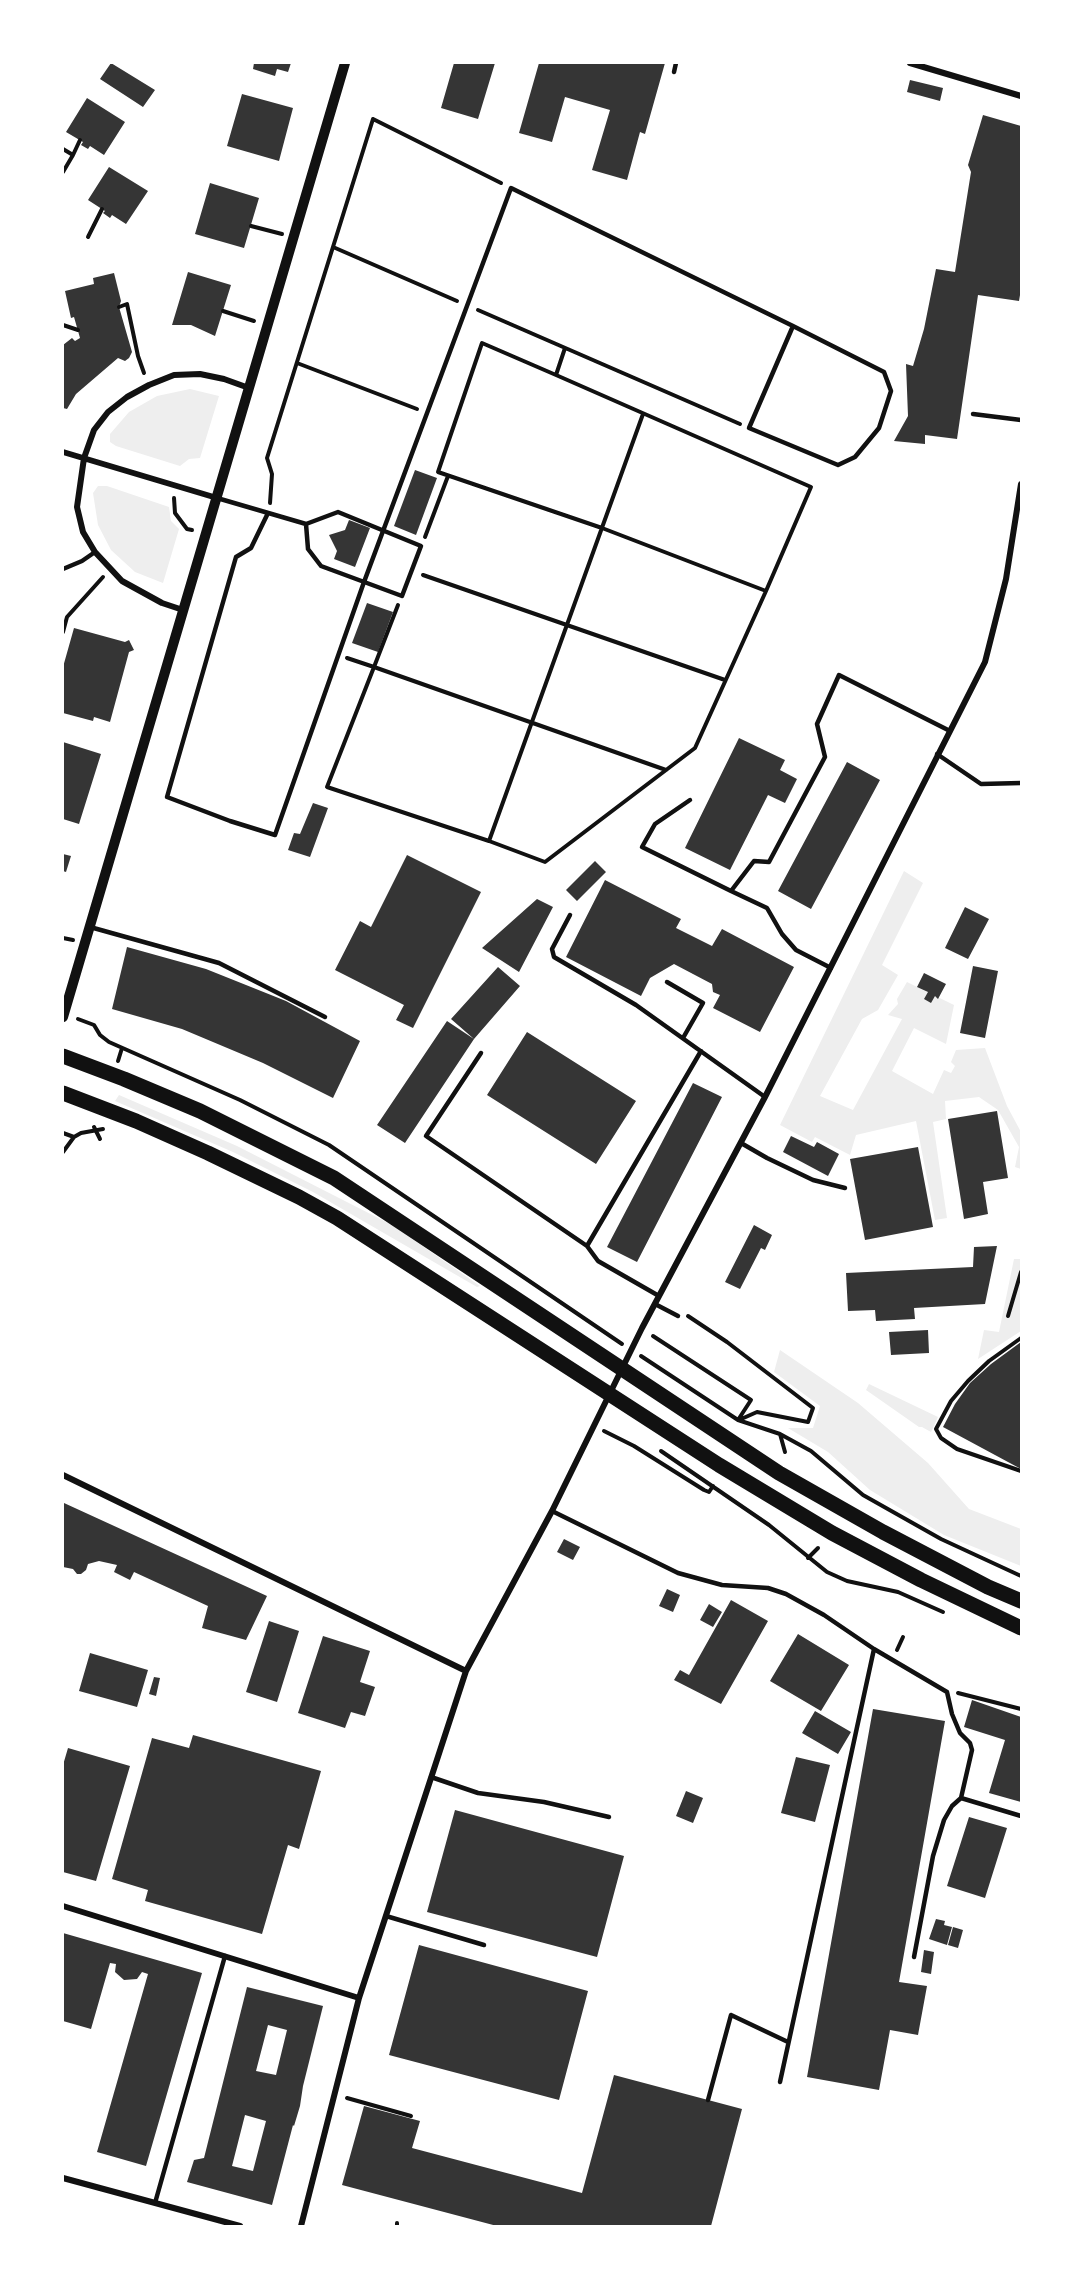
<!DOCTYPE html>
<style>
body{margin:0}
#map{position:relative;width:1084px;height:2289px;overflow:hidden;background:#fff;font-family:"Alegreya Sans",sans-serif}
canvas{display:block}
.frame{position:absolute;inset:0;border:64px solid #fff;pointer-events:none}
</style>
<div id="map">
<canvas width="1084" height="2289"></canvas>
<div class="frame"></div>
</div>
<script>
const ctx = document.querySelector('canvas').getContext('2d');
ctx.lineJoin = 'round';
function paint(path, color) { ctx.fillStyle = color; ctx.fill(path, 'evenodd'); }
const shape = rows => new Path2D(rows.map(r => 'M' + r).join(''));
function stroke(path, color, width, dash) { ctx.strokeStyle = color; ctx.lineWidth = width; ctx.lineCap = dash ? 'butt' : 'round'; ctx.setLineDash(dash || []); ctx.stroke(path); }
paint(shape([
 [190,389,219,396,200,458,189,459,180,466,116,446,110,442,110,434,129,412,157,396],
 [98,486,107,486,169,507,171,521,179,529,163,583,135,572,111,550,98,525,93,493],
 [904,871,923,883,882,965,898,975,878,1010,862,1019,820,1096,853,1110,902,1019,888,1015,898,1004,897,999,907,982,954,1005,946,1044,914,1028,892,1071,933,1094,944,1070,951,1073,955,1066,951,1062,956,1050,985,1048,1007,1106,1021,1132,1021,1169,1015,1167,1019,1147,998,1110,979,1097,945,1101,946,1119,933,1122,947,1218,935,1220,916,1121,856,1135,850,1155,815,1137,812,1142,780,1125],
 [119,1095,237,1146,392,1225,480,1286,477,1287,313,1192,233,1152,115,1101],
 [1014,1259,1021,1259,1021,1331,978,1359,984,1330,999,1332],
 [780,1350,858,1403,928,1463,969,1509,1021,1529,1021,1566,944,1535,870,1490,828,1452,788,1428,813,1428,820,1406,774,1372],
 [869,1384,938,1417,931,1432,922,1427,919,1427,866,1390]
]), '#eee');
paint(shape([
 [111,63,155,90,143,107,100,79],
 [254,63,291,63,288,72,277,69,275,76,253,69],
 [454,63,495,63,478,119,441,108],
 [539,63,665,63,645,134,640,132,627,180,592,170,610,110,565,97,552,142,519,133],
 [910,80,943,88,940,101,907,92],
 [242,94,293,108,279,161,227,146],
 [87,98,125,122,104,155,90,146,88,149,81,145,83,142,66,132],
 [983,115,1021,126,1021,289,1019,301,978,295,957,439,925,435,925,444,894,441,908,416,906,364,913,366,924,329,936,269,955,272,971,172,968,165],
 [109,167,148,191,126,224,112,215,110,218,103,213,105,211,88,200],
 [210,183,259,198,244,248,195,234],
 [188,272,231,285,215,336,191,325,172,325],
 [114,273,121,301,119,307,132,352,129,358,125,361,118,358,76,394,67,409,63,408,63,345,72,338,75,341,80,338,74,317,71,318,65,291,94,284,93,278],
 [415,470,437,478,416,535,394,526],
 [349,520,370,528,355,567,334,559,337,551,329,535,345,530],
 [367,603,393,612,378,652,352,643],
 [74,628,125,642,129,640,134,650,129,652,110,722,94,717,93,721,63,713,63,667],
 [739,738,785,760,780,770,797,779,785,803,768,795,730,870,685,848],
 [63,742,101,754,79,824,63,819],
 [847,762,880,780,811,909,778,891],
 [313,803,328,808,310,857,288,850,294,833,300,834],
 [63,854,71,856,66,872,63,871],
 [407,855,481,892,413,1028,396,1020,404,1005,335,970,360,921,371,927],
 [595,861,606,872,577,901,566,890],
 [605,880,681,919,676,928,712,946,722,929,794,967,760,1032,713,1008,720,995,713,992,712,984,674,964,650,978,641,996,566,957],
 [537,899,553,907,519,972,482,948],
 [965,907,989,919,968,959,945,948],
 [127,947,206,969,286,1001,360,1041,333,1098,263,1063,182,1029,112,1009],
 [973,966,998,971,985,1038,960,1033],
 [498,967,520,986,474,1039,451,1019],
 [924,973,946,984,938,999,935,996,931,1003,924,999,928,992,917,987],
 [447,1021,474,1039,405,1143,377,1125],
 [527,1032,636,1101,596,1164,487,1095],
 [693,1083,722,1097,637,1262,607,1247],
 [997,1111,1008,1178,983,1182,988,1214,964,1219,948,1119],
 [791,1136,814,1147,817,1142,839,1154,828,1176,783,1152],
 [918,1147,933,1227,865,1240,850,1159],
 [754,1225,772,1235,765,1250,761,1248,740,1289,725,1282],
 [997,1246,985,1304,914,1308,915,1319,876,1321,875,1310,848,1311,846,1273,973,1267,974,1247],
 [928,1330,929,1353,891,1355,889,1332],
 [1021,1342,1021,1469,943,1427,955,1404,970,1383,991,1364],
 [64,1503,267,1596,246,1640,202,1628,208,1606,134,1572,130,1580,114,1572,117,1565,99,1561,88,1564,86,1570,81,1574,77,1574,73,1569,63,1567],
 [564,1539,580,1547,573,1560,557,1552],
 [667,1589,680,1595,673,1612,659,1606],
 [731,1600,768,1621,721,1704,674,1680,680,1670,689,1675],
 [709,1604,722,1612,713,1627,700,1620],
 [269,1621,299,1631,277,1702,246,1692],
 [798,1634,849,1665,821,1711,770,1681],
 [323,1636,370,1651,360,1682,375,1687,365,1716,351,1712,345,1728,298,1713],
 [90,1653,148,1670,137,1707,79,1691],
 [154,1677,160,1678,156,1696,149,1694],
 [972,1700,1021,1717,1021,1802,989,1793,1005,1740,964,1727],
 [873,1709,945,1721,899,1982,927,1986,918,2035,890,2030,879,2090,807,2077],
 [815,1711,851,1732,838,1754,802,1733],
 [193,1735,321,1771,299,1849,288,1845,262,1934,145,1901,148,1890,112,1879,152,1738,189,1748],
 [68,1748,130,1766,96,1881,63,1872,63,1765],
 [796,1757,830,1765,815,1822,781,1813],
 [686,1791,703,1798,693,1823,676,1816],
 [455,1810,624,1856,597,1957,427,1912],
 [969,1817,1007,1828,985,1898,947,1886],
 [936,1919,945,1921,944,1925,952,1927,947,1945,929,1939],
 [953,1927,963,1930,958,1948,948,1945],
 [63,1933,202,1973,146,2166,97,2152,148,1974,142,1972,137,1979,124,1980,115,1972,116,1964,110,1963,91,2029,63,2021],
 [419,1945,588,1991,559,2100,389,2055],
 [924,1950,934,1952,931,1974,921,1972],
 [247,1987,323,2006,303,2086,300,2106,294,2126,293,2125,272,2205,187,2182,194,2160,204,2158],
 [268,2025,287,2030,276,2075,256,2071],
 [245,2115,266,2121,253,2171,232,2166],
 [614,2075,742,2109,711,2226,497,2226,342,2185,364,2106,420,2121,412,2148,582,2193]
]), '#353535');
stroke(shape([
 [63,149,73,155,63,172],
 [73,155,80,140],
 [251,226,282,234],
 [88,237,102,209],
 [333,247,457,301],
 [119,307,127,304,138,356,144,373],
 [478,310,740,424],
 [223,311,254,321],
 [63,325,78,330],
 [297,363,417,409],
 [556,375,482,343,438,472,602,528,766,591,811,487,556,375,565,348],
 [174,498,175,513,187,529,192,530],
 [270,503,272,474,267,458,373,119,501,183],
 [425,537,448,476],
 [423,575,725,680],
 [63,632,67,617,103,577],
 [347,658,374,667,398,605],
 [666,770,374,667,327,787,489,841,545,862,695,748,766,591],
 [489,841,643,414],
 [63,938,73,940],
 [78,1019,94,1025,100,1035,109,1042,240,1100,329,1145,622,1344],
 [118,1061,122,1048],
 [94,1127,100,1139],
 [63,1133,74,1137],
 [63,1152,74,1137,81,1133,103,1129],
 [688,1316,727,1342,813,1408,808,1422,757,1412,739,1420],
 [1008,1316,1021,1272],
 [653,1336,751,1400,738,1420],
 [1021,1338,989,1361,968,1381,951,1401,936,1429,941,1438,957,1449,1021,1471],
 [641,1356,738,1420,780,1434,811,1451,863,1495,941,1539,1021,1576],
 [604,1431,634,1446,704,1490,709,1492,713,1486],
 [780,1434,785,1452],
 [661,1451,769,1525,827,1572,847,1581,898,1592,943,1612],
 [808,1558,818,1548],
 [897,1650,903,1637],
 [958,1693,1021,1709],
 [347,2098,411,2116],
 [397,2226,397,2223]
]), '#111', 4);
stroke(shape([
 [674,72,676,63],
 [973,414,1021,420],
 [217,498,306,524,338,512,421,546,402,596,321,566,308,549,306,524],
 [268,513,251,548,236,557,167,797,230,821,275,835,364,582,511,188,793,326,884,372,891,391,879,428,855,457,838,465,749,428,793,326],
 [63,569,82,561,95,552],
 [937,754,981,784,1021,783],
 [690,800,655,824,642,847,731,891],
 [570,915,552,949,554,957,636,1005,765,1097],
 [90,927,219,963,325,1017],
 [831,968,796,950,782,934,767,908,731,891,754,861,769,862,825,757,817,724,839,675,950,731],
 [667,982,703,1003,683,1038],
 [481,1053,426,1136,587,1246,598,1261,659,1296],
 [741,1143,767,1158,813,1180,845,1188],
 [587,1246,701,1051],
 [655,1304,678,1316],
 [552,1511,678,1573,722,1585,768,1588,786,1594,824,1615,874,1649,947,1692,952,1714,960,1733,970,1743,972,1750,961,1798,952,1806,944,1820,933,1856,914,1957],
 [431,1777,478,1793,544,1802,609,1817],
 [961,1798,1021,1816],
 [386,1916,484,1945],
 [780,2082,874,1649],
 [708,2100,731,2015,788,2042],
 [155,2203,225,1956]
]), '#111', 4.5);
stroke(shape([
 [910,63,1021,96],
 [63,452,217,498],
 [183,610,162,603,122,581,95,552,83,532,77,507,84,458,94,430,108,412,127,397,149,385,174,375,200,374,224,379,249,388],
 [63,1475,466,1671],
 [63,1906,359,1998],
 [63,2178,240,2226],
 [301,2226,359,1998,466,1671,552,1511,642,1328,765,1097,985,662,1006,579,1021,484]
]), '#111', 6);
stroke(shape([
 [63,1017,345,63]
]), '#111', 10);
stroke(shape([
 [63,1056,124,1079,200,1111,334,1178,779,1473,883,1532,988,1587,1021,1601],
 [63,1093,136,1121,208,1153,299,1197,337,1218,719,1465,832,1533,921,1580,1021,1628]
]), '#111', 15);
</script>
